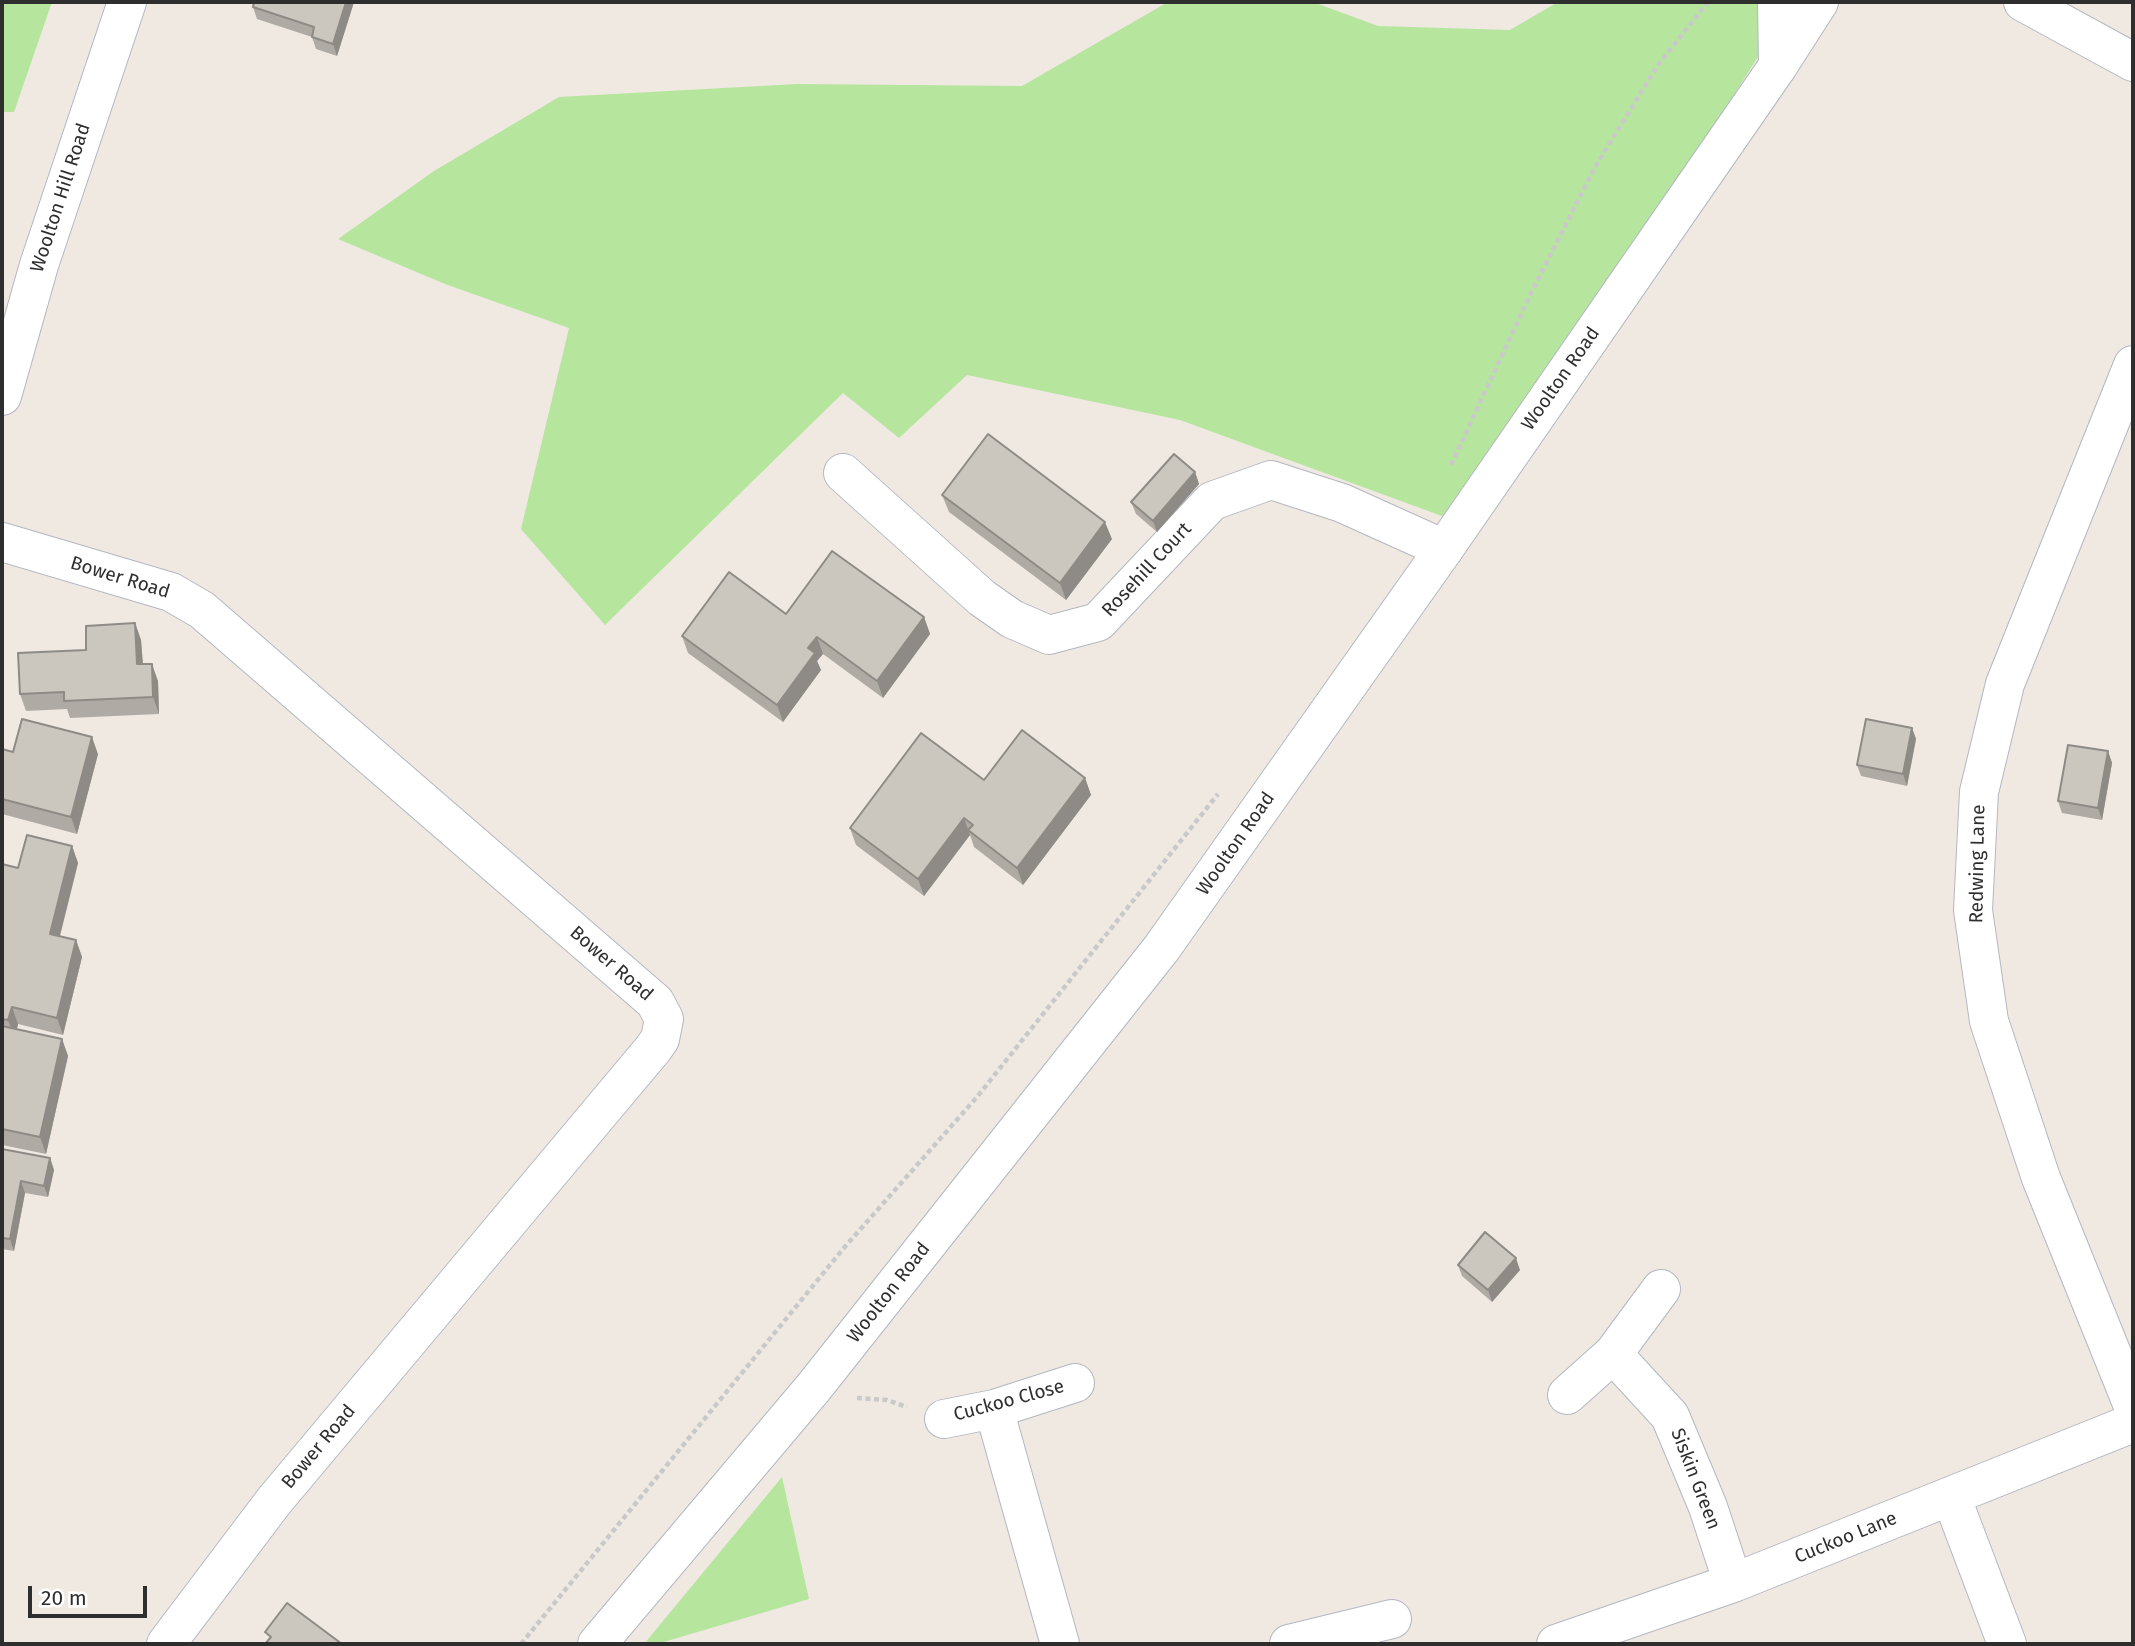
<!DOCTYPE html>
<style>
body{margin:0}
#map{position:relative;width:2135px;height:1646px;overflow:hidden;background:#efe9e1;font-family:"Fira Sans",sans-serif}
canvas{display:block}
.frame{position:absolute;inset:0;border:4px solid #2e2e2e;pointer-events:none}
.scale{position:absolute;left:28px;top:1586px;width:119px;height:32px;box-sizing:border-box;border:4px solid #2e2e2e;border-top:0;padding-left:9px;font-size:21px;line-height:24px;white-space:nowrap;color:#2e2e2e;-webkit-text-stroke:5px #fff;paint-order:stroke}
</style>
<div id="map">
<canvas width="2135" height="1646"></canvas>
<div class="frame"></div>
<div class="scale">20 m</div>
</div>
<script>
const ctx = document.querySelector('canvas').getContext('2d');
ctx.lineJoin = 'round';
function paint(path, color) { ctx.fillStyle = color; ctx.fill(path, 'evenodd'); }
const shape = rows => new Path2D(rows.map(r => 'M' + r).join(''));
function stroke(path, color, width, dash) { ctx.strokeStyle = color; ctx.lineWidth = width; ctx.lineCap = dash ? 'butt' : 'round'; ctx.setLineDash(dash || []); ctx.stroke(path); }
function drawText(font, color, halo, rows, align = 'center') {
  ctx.font = font + ' "Fira Sans",sans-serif'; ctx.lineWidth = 5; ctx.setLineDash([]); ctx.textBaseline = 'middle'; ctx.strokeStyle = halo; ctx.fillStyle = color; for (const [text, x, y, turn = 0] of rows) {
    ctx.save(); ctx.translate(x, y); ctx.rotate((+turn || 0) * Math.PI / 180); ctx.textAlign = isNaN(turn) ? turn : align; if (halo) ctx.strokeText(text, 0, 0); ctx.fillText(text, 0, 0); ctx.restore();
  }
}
paint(shape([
 [2,2,52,2,14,112,2,112],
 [1168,2,1313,2,1378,26,1510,30,1558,2,1793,2,1461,523,1180,420,967,375,899,438,843,393,605,625,521,529,569,328,445,284,338,239,434,171,559,97,797,84,1022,86],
 [782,1477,809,1599,657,1644,644,1644]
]), '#b6e59e');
const minor = shape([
 [1777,2,1778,66],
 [2133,365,2005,684,1979,792,1973,910,1989,1021,2041,1178,2133,1406],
 [2,396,39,265,127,2],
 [843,473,982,598,1012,619,1049,635,1098,622,1212,501,1271,480,1342,503,1444,549],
 [2,542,171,592,202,610,655,1002,664,1019,660,1039,653,1049,274,1501,166,1644],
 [1613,1354,1670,1416,1708,1507,1733,1583],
 [1567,1395,1613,1354,1661,1289],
 [994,1409,1060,1644],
 [944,1419,994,1409,1075,1383],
 [1951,1496,2007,1644],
 [1289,1644,1392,1619],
 [1556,1644,1733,1583,2133,1423]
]);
const tertiary = shape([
 [2023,2,2133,62],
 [597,1644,814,1387,1161,949,1444,549,1778,66,1819,2]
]);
stroke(minor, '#b4b7c1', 40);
stroke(tertiary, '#b4b7c1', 40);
stroke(shape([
 [1451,465,1531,293,1595,167,1658,65,1708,2],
 [857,1398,887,1400,907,1407],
 [521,1644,843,1249,977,1097,1218,794]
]), '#c9c9c9', 4.5, [5, 3.5]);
stroke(minor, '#fff', 38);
stroke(tertiary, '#fff', 38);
paint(shape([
 [254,2,354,2,337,56,316,49,312,37,257,19,253,7],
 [1195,472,1199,484,1157,532,1136,514,1131,502],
 [942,495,1112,539,1066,600,949,512],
 [786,614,924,617,930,634,883,698,823,654,817,661,821,670,783,722,688,653,682,636],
 [135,623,141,640,143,664,158,681,159,714,70,718,67,709,26,711,20,694,86,650],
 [1912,728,1916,739,1907,786,1861,776,1857,765],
 [2,749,13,752,98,754,77,834,2,814],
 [2108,751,2112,763,2102,820,2062,813,2058,801],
 [1085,778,1091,795,1023,885,974,847,970,835,924,896,856,845,850,828,984,780],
 [72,846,78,863,60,936,76,940,82,957,63,1035,18,1024,17,1029,62,1039,68,1056,46,1154,2,1145,2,864,18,868],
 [2,1149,50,1158,54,1170,48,1197,25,1193,14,1251,2,1249],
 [1458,1265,1520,1270,1492,1302,1462,1276]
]), '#afaba4');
paint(shape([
 [346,2,354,2,337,56,333,44],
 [1195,472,1199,484,1157,532,1153,521],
 [1105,522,1112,539,1066,600,1060,583],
 [924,617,930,634,883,698,877,681],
 [135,623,141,640,144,681,137,664],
 [817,637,823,654,817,661,821,670,783,722,777,705,808,648],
 [152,664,158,681,159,714,153,697],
 [1912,728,1916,739,1907,786,1903,774],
 [92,737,98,754,77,834,71,817],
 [2108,751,2112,763,2102,820,2098,808],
 [1085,778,1091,795,1023,885,1017,868],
 [964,818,970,835,924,896,918,879],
 [72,846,78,863,56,951,50,934],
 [76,940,82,957,63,1035,57,1018],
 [12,1007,18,1024,15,1037,8,1020],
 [62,1039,68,1056,46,1154,40,1137],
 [50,1158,54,1170,48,1197,44,1186],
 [21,1181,25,1193,14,1251,10,1239],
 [1516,1258,1520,1270,1492,1302,1488,1290]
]), '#8e8b86');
const building = shape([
 [254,2,346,2,333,44,312,37,314,27,253,7,254,2],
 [988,434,1105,522,1060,583,942,495,988,434],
 [1174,454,1195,472,1153,521,1131,502,1174,454],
 [832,551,924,617,877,681,817,637,808,648,815,653,777,705,682,636,729,572,786,614,832,551],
 [135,623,137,664,152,664,153,697,64,701,64,692,20,694,18,653,86,650,86,626,135,623],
 [22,719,92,737,71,817,2,799,2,749,13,752,22,719],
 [1866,719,1912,728,1903,774,1857,765,1866,719],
 [1022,730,1085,778,1017,868,968,830,973,825,964,818,918,879,850,828,921,733,984,780,1022,730],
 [2068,745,2108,751,2098,808,2058,801,2068,745],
 [27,835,72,846,50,934,76,940,57,1018,12,1007,8,1020,2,1019,2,864,18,868,27,835],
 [2,1026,62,1039,40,1137,2,1129,2,1026],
 [2,1149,50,1158,44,1186,21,1181,10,1239,2,1238,2,1149],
 [1485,1232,1516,1258,1488,1290,1458,1265,1485,1232],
 [287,1603,342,1644,265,1644,271,1637,265,1632,287,1603]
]);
paint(building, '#cbc7bf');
stroke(building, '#8e8b86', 2);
drawText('19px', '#2e2e2e', '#fff', [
 ["Woolton Hill Road",61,198,-72],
 ["Woolton Road",1561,379,-55],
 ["Rosehill Court",1147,570,-47],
 ["Bower Road",120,578,17],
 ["Woolton Road",1236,844,-55],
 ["Redwing Lane",1978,864,-89],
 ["Bower Road",611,964,41],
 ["Woolton Road",889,1293,-52],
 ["Cuckoo Close",1009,1401,-15],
 ["Bower Road",319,1447,-50],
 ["Siskin Green",1695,1479,69],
 ["Cuckoo Lane",1846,1538,-22]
]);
</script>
